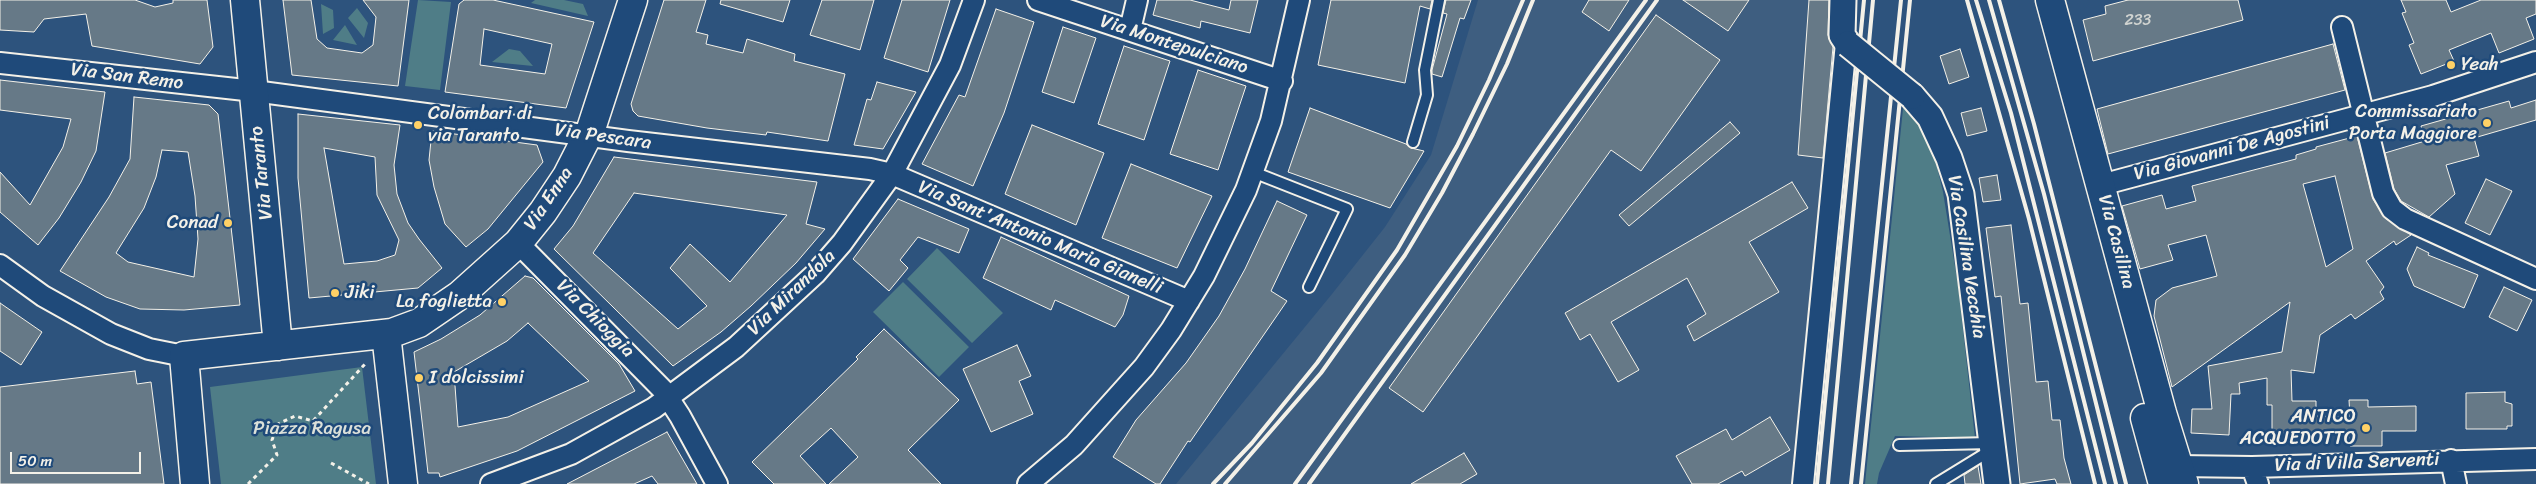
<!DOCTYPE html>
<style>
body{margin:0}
#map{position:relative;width:2536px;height:484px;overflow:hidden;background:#2d537d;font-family:Sriracha,sans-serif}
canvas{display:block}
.scale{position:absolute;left:10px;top:452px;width:131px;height:22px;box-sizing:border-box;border:2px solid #f4f1e8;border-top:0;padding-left:6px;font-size:15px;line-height:18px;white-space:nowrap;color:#f4f1e8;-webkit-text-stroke:4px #1f4a7a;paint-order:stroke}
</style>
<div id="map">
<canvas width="2536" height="484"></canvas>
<div class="scale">50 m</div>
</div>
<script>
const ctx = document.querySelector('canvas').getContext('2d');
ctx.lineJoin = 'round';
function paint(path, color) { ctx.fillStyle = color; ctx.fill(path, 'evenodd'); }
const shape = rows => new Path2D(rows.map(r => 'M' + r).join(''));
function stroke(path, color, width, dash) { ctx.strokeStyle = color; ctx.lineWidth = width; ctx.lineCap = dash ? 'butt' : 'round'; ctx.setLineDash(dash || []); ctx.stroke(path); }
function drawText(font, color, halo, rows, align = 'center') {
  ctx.font = font + ' Sriracha,sans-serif'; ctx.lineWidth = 5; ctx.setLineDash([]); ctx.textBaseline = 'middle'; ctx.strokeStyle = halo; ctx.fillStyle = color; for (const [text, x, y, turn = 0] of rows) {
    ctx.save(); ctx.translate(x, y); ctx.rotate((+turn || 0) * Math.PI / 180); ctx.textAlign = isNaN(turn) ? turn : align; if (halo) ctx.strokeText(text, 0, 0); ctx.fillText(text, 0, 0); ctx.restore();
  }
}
paint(shape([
 [1478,0,1834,0,1829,108,1796,484,1176,484,1332,294,1385,227,1431,155]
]), '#3e5e80');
paint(shape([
 [418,0,451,2,440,90,405,86],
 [535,0,564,0,583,4,588,16,531,3],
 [321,4,333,10,334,28,323,34],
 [357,8,368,23,364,38,348,18],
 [345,25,357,45,333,40],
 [509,49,520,51,533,66,492,62],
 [1904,99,1929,133,1943,192,1958,285,1975,438,1895,436,1879,473,1877,484,1865,484],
 [937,248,1003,313,972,343,907,279],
 [903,282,969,347,939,377,873,312],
 [362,367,376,484,221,484,210,387]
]), '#4f7d87');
const building = shape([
 [0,0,135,0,155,7,173,3,173,0,207,0,213,47,200,64,92,46,86,14,44,19,34,32,0,30,0,0],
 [283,0,311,0,317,39,327,48,362,53,373,45,376,17,363,0,409,0,398,86,292,75,283,0],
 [464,0,493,0,594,22,566,108,445,92,459,4,464,0],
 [484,29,552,44,545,74,480,65,484,29],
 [664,0,706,0,696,32,708,35,706,44,743,53,747,39,795,54,794,61,845,74,828,141,767,132,766,135,707,128,638,116,633,111,631,104,664,0],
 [721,0,790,0,783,22,720,4,721,0],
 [822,0,874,0,860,50,810,35,822,0],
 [902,0,950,0,928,72,884,58,902,0],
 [1157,0,1190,0,1229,10,1231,0,1258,0,1250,33,1201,21,1200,28,1153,15,1157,0],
 [1331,0,1432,0,1430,9,1420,6,1405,83,1318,65,1331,0],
 [1446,0,1471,0,1464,19,1460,18,1442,77,1432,74,1432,70,1447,14,1443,13,1446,0],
 [1589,0,1629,0,1609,31,1582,12,1589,0],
 [1683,0,1749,0,1728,31,1683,0],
 [1809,0,1829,0,1828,35,1833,47,1823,158,1798,155,1809,0],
 [2128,0,2238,0,2243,20,2093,61,2083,20,2106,14,2105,6,2128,0],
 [2401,0,2446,0,2451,12,2481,0,2536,0,2536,14,2526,18,2534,39,2499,53,2491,33,2449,50,2454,61,2421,74,2409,45,2414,43,2402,13,2406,12,2401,0],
 [996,9,1034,22,1004,113,973,186,922,164,959,95,965,97,996,9],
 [1656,15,1720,60,1641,171,1611,150,1423,412,1389,388,1656,15],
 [1063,27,1096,38,1074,103,1042,92,1063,27],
 [2333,44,2345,90,2108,154,2097,109,2333,44],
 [1124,46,1170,61,1144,140,1098,124,1124,46],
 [1960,49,1969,77,1949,84,1940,56,1960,49],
 [1198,70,1246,86,1218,170,1170,154,1198,70],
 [0,80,105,92,96,151,81,182,59,218,38,245,0,212,0,172,30,205,63,147,71,119,0,110,0,80],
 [877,82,916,92,883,149,854,145,867,99,871,100,877,82],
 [134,97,209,105,218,114,240,305,184,310,140,309,106,297,60,271,109,197,130,159,134,97],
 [162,150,188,152,195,196,198,239,194,277,128,262,116,253,144,208,156,177,162,150],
 [2536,100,2536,120,2474,138,2479,156,2446,165,2455,194,2429,217,2401,201,2394,189,2385,153,2425,141,2421,126,2509,101,2511,108,2536,100],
 [1310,108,1406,144,1411,148,1424,151,1390,208,1288,172,1310,108],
 [1981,108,1987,131,1967,136,1961,113,1981,108],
 [298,114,400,125,394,165,397,194,408,223,419,239,442,268,418,288,309,298,298,178,298,114],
 [324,148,375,157,377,195,399,240,395,255,377,261,344,264,324,148],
 [1730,122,1740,133,1629,226,1619,215,1730,122],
 [1032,125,1104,153,1076,225,1005,194,1032,125],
 [432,131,537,145,543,162,488,229,466,247,445,224,434,187,429,160,432,131],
 [2357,136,2373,199,2385,218,2411,235,2396,245,2394,241,2366,261,2384,287,2380,292,2384,299,2355,319,2351,314,2320,335,2314,373,2291,370,2292,401,2316,401,2316,416,2350,417,2349,400,2368,400,2368,407,2416,406,2416,431,2382,431,2382,446,2350,446,2350,432,2272,433,2272,405,2267,405,2267,378,2239,383,2240,394,2231,394,2229,435,2191,433,2192,409,2212,409,2208,366,2282,352,2290,302,2172,387,2154,316,2156,300,2172,288,2217,276,2206,235,2168,245,2173,260,2140,269,2122,206,2162,195,2166,209,2196,201,2192,186,2296,159,2296,155,2316,149,2316,147,2357,136],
 [2335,176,2353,249,2326,267,2303,184,2335,176],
 [614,157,817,182,806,224,825,229,796,263,751,306,721,332,673,366,554,249,573,226,614,157],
 [634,193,787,215,730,282,690,244,670,268,707,306,678,329,593,253,634,193],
 [1131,164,1212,196,1177,268,1102,238,1131,164],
 [1997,175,2001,200,1983,202,1979,178,1997,175],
 [2486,179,2512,191,2490,235,2465,223,2486,179],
 [1792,182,1808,208,1749,242,1779,292,1694,341,1687,326,1706,314,1687,278,1611,322,1639,370,1618,382,1590,334,1580,340,1565,313,1792,182],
 [898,199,969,229,959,253,918,237,900,260,908,268,889,291,853,259,898,199],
 [1277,201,1307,215,1271,291,1287,301,1190,442,1188,441,1160,484,1156,484,1113,457,1136,420,1186,363,1219,316,1245,269,1277,201],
 [2011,225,2020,304,2028,303,2036,382,2048,381,2052,420,2060,420,2064,458,2071,484,2057,484,2055,479,2020,484,2001,296,1995,297,1986,228,2011,225],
 [1001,237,1129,296,1123,315,1115,327,1055,300,1051,310,983,278,1001,237],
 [2417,247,2429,253,2428,255,2478,275,2464,308,2414,286,2407,269,2417,247],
 [525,276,533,278,619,364,635,391,517,451,440,477,439,473,428,473,414,352,441,339,480,315,525,276],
 [528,323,589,381,508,417,458,427,454,372,507,341,528,323],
 [2504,287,2532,300,2517,331,2489,317,2504,287],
 [0,303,42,332,21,365,0,351,0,303],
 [884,329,959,400,908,450,941,484,829,484,858,457,831,428,800,456,826,484,774,484,752,462,858,359,856,357,884,329],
 [1017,345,1031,376,1019,381,1033,414,991,432,963,369,1017,345],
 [135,371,137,384,151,382,164,484,0,484,0,387,135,371],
 [2505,392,2505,402,2512,404,2512,426,2507,426,2507,429,2466,429,2466,393,2505,392],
 [1770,417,1790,450,1745,476,1742,471,1718,484,1692,484,1676,456,1726,429,1732,440,1770,417],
 [667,432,697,484,658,484,652,476,634,484,567,484,667,432],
 [1464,453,1477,474,1460,484,1411,484,1464,453],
 [1978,466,1981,484,1965,484,1964,475,1978,466]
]);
paint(building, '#667987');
stroke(building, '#f4f1e8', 1);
const service = shape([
 [1413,142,1427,95,1425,70,1439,0],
 [1253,172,1347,209,1309,287],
 [1899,445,1992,443],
 [1936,484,1993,449]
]);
const minor = shape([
 [1038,0,1282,81],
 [2342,27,2383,193,2392,209,2405,219,2536,279],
 [1130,30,1137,0],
 [0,63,254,91,628,141,870,169,892,174,1189,301],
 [2101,185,2433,96,2536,62],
 [518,243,663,390,680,416,717,484],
 [0,265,43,296,111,334,149,349,184,356],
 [2451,460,2456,484],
 [2178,466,2252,467,2536,459],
 [2252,467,2258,484],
 [491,484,571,454,654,408,736,347,815,274,842,243,892,174,950,65,974,0],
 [1028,484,1074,445,1144,367,1171,330,1204,276,1246,190,1271,121,1299,0],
 [1803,484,1846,43]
]);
const tertiary = shape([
 [1843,0,1842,35,1848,44],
 [1912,96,1930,117,1949,158,1961,194,1997,484]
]);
const secondary = shape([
 [245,0,278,346],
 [2050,0,2162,413,2184,484],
 [386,334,403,484],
 [2145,418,2163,484],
 [195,484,184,356,392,333,419,323,460,295,518,243,543,212,567,176,591,129,633,0]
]);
stroke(service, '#f4f1e8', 14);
stroke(minor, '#f4f1e8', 24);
stroke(tertiary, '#f4f1e8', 29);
stroke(secondary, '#f4f1e8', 31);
stroke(shape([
 [331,463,369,484],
 [248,484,277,455,272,440,278,424,295,416,313,421,365,364]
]), '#f4f1e8', 3, [4, 4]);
stroke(service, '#1f4a7a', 10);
stroke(minor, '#1f4a7a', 20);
stroke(tertiary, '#1f4a7a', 25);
stroke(secondary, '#1f4a7a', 28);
stroke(shape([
 [1967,0,2029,219,2095,484],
 [1976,0,2011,113,2105,484],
 [1989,0,2044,194,2116,484],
 [1999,0,2034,124,2126,484],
 [1213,484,1252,443,1317,363,1397,250,1457,146,1489,80,1523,0],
 [1225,484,1321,373,1405,255,1442,193,1473,134,1507,64,1533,0],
 [1295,484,1646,0],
 [1309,484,1657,0],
 [1817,484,1864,0],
 [1828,484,1873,0],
 [1851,484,1901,0],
 [1861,484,1910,0]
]), '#f4f1e8', 4);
const tertiaryBridge = shape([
 [1848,44,1912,96]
]);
stroke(tertiaryBridge, '#f4f1e8', 29, []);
stroke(tertiaryBridge, '#1f4a7a', 25);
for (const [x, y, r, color] of [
 [2451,65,5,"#ffd166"],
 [2487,123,5,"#ffd166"],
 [418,125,5,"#ffd166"],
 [228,223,5,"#ffd166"],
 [335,293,5,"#ffd166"],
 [502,302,5,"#ffd166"],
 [419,378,5,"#ffd166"],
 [2366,428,5,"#ffd166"]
]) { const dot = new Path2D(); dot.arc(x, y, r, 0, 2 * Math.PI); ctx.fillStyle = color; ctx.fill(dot); stroke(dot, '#1f4a7a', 2); }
drawText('16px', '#d0d3d0', null, [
 ["233",2138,21]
]);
drawText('19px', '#f4f1e8', '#1f4a7a', [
 ["Via Montepulciano",1174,45,18],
 ["Via San Remo",127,77,7],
 ["Via Pescara",603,137,8],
 ["Via Giovanni De Agostini",2232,149,-15],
 ["Via Taranto",262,173,-96],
 ["Via Enna",549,199,-56],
 ["Via Sant'Antonio Maria Gianelli",1040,238,23],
 ["Via Casilina",2116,242,75],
 ["Via Casilina Vecchia",1966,257,81],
 ["Via Mirandola",792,293,-44],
 ["Via Chioggia",595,319,45],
 ["Via di Villa Serventi",2357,463,-2]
]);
drawText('19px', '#f4f1e8', '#1f4a7a', [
 ["Yeah",2461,65],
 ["Commissariato",2477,112,"right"],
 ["Porta Maggiore",2477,134,"right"],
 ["Colombari di",428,114],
 ["via Taranto",428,136],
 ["Conad",218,223,"right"],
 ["Jiki",345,293],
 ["La foglietta",492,302,"right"],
 ["I dolcissimi",429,378],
 ["ANTICO",2356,417,"right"],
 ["ACQUEDOTTO",2356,439,"right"]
], 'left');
drawText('19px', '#dbe0d9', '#1f4a7a', [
 ["Piazza Ragusa",312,429]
]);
</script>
